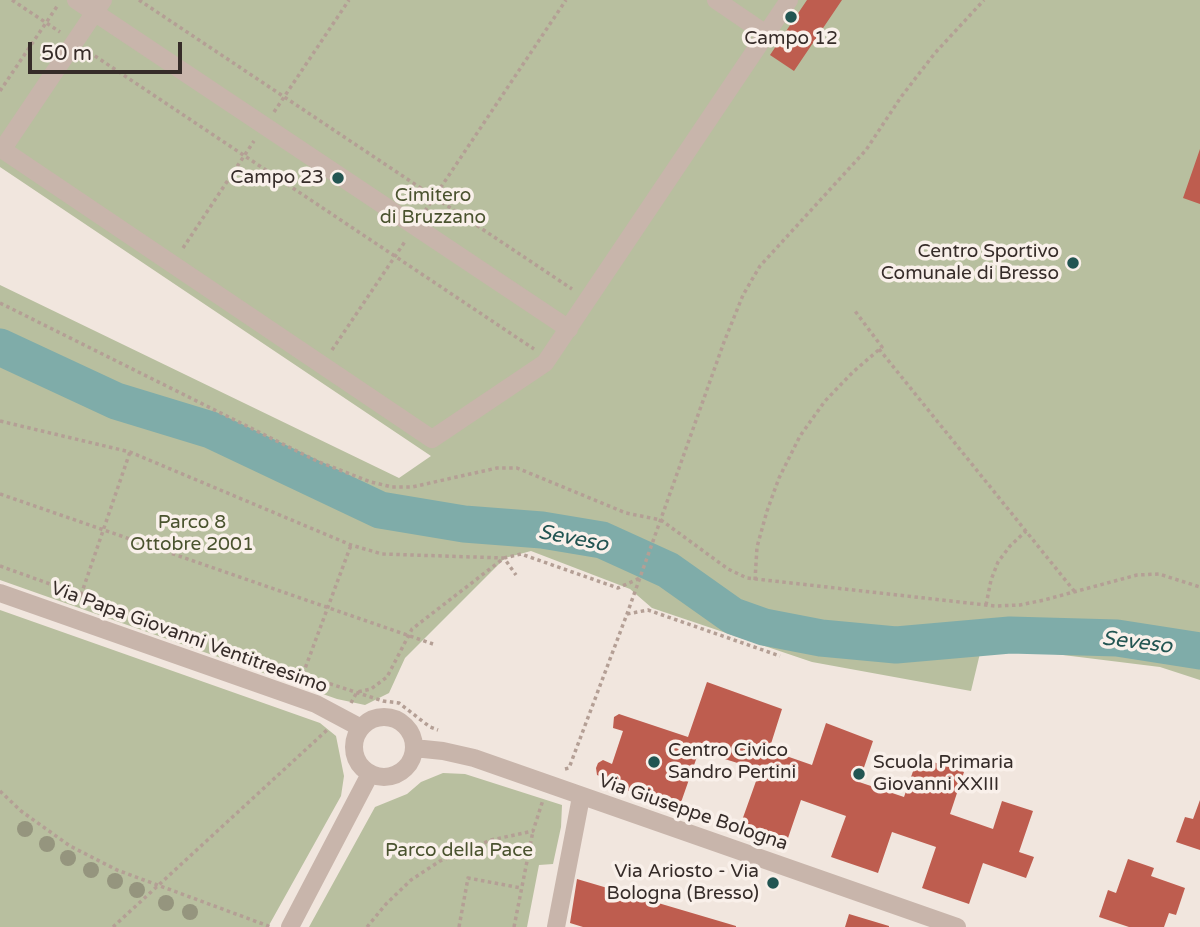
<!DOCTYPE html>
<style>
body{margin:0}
#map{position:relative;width:1200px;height:927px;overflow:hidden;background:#f1e6de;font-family:"Varela Round",sans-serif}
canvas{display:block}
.scale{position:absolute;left:28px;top:42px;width:154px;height:32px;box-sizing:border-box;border:4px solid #362c29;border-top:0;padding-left:9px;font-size:21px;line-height:24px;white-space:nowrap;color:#362c29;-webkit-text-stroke:5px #f9f0ea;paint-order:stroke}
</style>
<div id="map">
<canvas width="1200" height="927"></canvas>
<div class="scale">50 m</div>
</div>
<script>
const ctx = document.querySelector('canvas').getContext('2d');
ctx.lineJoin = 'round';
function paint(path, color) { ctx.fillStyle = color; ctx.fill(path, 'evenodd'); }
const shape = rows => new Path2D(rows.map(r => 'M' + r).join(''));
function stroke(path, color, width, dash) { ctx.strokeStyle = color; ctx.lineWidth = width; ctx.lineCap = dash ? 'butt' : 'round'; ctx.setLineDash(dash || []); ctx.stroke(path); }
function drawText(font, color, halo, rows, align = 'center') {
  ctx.font = font + ' "Varela Round",sans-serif'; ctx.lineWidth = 7; ctx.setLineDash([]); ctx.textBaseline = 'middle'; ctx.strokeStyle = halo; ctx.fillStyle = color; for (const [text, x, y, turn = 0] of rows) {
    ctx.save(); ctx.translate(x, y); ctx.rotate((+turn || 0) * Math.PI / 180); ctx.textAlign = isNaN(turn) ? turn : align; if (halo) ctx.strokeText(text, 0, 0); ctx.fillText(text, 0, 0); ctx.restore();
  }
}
paint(shape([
 [0,0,1200,0,1200,680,1160,667,982,645,971,691,812,662,652,608,630,589,531,551,505,558,405,658,389,693,365,705,337,699,0,580,0,285,399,478,431,456,0,167],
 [0,610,320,723,336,736,344,776,341,796,268,927,0,927],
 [443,773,465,774,562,805,561,827,553,864,539,865,527,927,309,927,375,807,407,794,421,782]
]), '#b8bf9f');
stroke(shape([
 [0,347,116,401,211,430,380,510,464,524,542,530,602,540,668,570,733,616,764,627,821,638,896,645,1010,635,1117,638,1200,651]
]), '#7faca9', 37);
paint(shape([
 [807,0,842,0,794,71,770,55],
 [1200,149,1200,204,1183,198],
 [707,682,782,709,769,750,812,765,826,723,873,741,859,782,904,797,918,757,964,772,950,814,993,829,1002,801,1033,811,1019,852,1034,857,1026,878,983,863,969,904,922,888,936,847,892,832,878,873,831,857,846,816,801,800,787,841,740,826,760,770,699,751,679,808,611,785,610,780,597,775,596,768,598,763,603,760,612,764,623,731,613,728,614,717,619,714,688,737],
 [1200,800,1200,850,1176,842,1185,817,1193,819],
 [1128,859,1154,868,1151,876,1185,888,1176,915,1169,913,1164,927,1129,927,1099,917,1108,890,1116,893],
 [577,879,736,926,736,927,583,927,570,923],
 [849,914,889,926,889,927,845,927]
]), '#be5d4f');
stroke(shape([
 [12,0,60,32],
 [139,0,572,289],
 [89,52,534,349],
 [0,91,58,5],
 [274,112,349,0],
 [425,211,566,0],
 [183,248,254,141],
 [0,303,319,462,371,482,392,487,412,487,497,468,517,468,626,513,661,520,728,569,747,578,995,606,1020,605,1044,600,1137,575,1159,574,1200,587],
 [879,349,1075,592],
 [332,350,406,240],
 [0,421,130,452,351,545,382,554,504,558,516,575],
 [0,494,433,644],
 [0,566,303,675,383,701,399,703,430,727,438,730],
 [755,580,757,547,767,511,779,478,800,436,825,401,853,372,882,347,855,311],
 [81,595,130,452],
 [986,605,991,580,998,562,1010,546,1026,531],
 [627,614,648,610,780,656],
 [303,674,351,545],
 [351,703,357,692,371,689,387,677,412,629,504,558,521,554,618,588,640,578],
 [565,769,569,768,627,614,724,342,743,295,760,266,866,150,901,97,935,53,984,0],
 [0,791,21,811,70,846,117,870,271,927],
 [113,927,327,730],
 [367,927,386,904,411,880,440,861,491,840,533,831,543,800],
 [459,927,468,878,521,888],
 [514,927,533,831]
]), '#b49f95', 3.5, [3.5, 3.5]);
stroke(shape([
 [76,0,569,329],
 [716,0,766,34],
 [0,148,432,439,545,363,789,0],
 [2,150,103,0],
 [0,593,316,704,361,728],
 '354 747a30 30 0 1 1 60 0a30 30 0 1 1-60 0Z',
 [414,748,443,751,474,758,957,927],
 [290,927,370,774],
 [556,927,581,797]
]), '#c8b5ab', 18);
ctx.fillStyle = '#95957e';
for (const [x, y] of [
 [25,829],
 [47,844],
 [68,858],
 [91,870],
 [115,881],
 [137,890],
 [166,903],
 [190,912]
]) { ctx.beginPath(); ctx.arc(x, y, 8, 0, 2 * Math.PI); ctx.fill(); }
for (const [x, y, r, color] of [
 [791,17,7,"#225552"],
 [338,178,7,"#225552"],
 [1073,263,7,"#225552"],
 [654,762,7,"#225552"],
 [859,774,7,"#225552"],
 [773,883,7,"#225552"]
]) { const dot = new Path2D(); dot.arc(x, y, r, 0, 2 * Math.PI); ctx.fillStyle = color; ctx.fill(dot); stroke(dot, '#f9f0ea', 2.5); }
drawText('19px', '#362c29', '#f9f0ea', [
 ["Campo 12",791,39,"center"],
 ["Campo 23",324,178],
 ["Centro Sportivo",1059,252],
 ["Comunale di Bresso",1059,274],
 ["Centro Civico",668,751,"left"],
 ["Sandro Pertini",668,773,"left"],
 ["Scuola Primaria",873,763,"left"],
 ["Giovanni XXIII",873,785,"left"],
 ["Via Ariosto - Via",759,872],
 ["Bologna (Bresso)",759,894]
], 'right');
drawText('19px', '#4a532f', '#f9f0ea', [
 ["Cimitero",433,196],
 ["di Bruzzano",433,218],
 ["Parco 8",192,523],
 ["Ottobre 2001",192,545],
 ["Parco della Pace",459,851]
]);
drawText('19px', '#362c29', '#f9f0ea', [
 ["Via Papa Giovanni Ventitreesimo",189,638,20],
 ["Via Giuseppe Bologna",693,813,19]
]);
drawText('italic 21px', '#225552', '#f9f0ea', [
 ["Seveso",573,539,11],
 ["Seveso",1137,643,7]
]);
</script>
